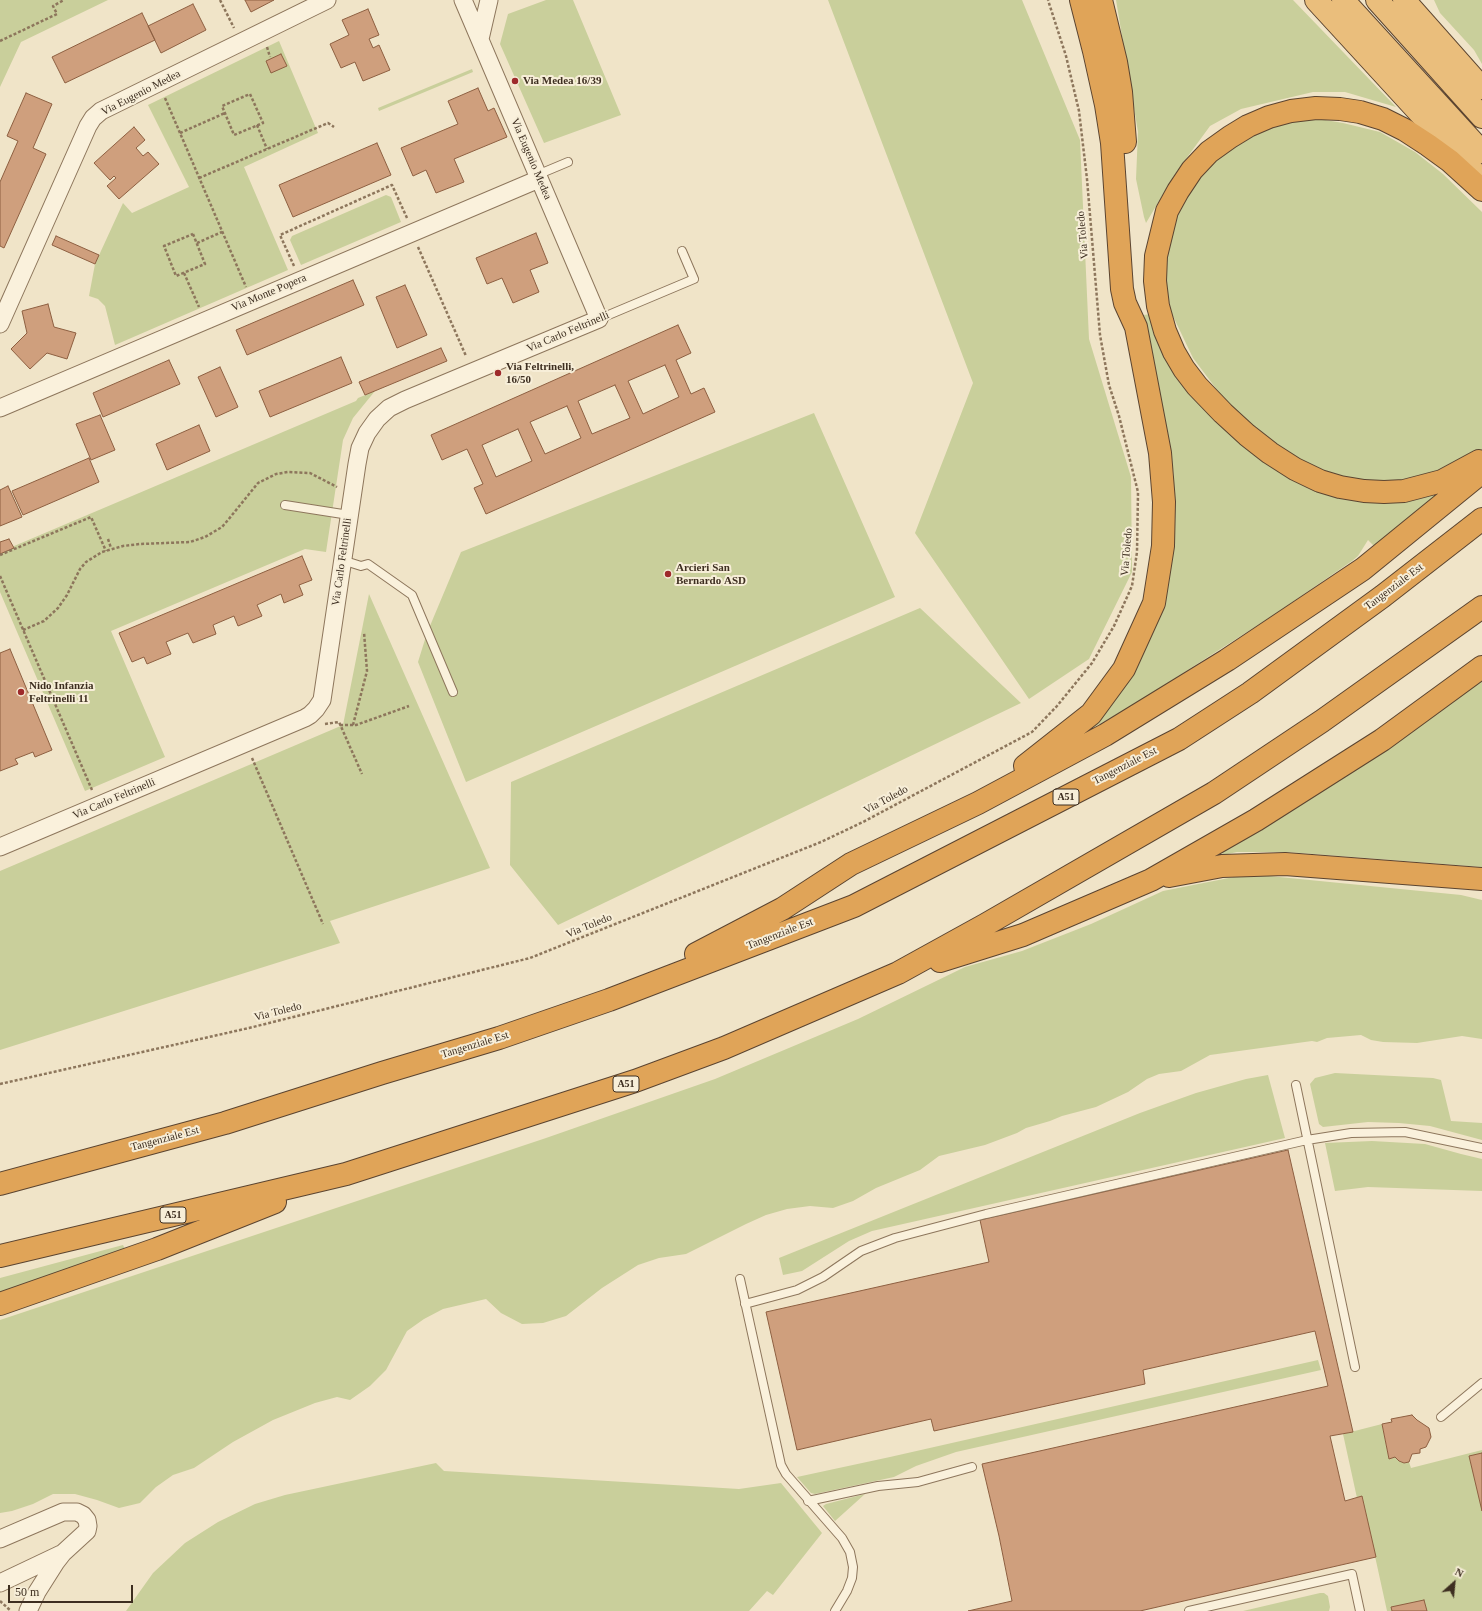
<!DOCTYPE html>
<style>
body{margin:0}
#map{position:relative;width:1482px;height:1611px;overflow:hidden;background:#f0e4c8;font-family:Georgia,serif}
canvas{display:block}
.north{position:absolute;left:1434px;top:1563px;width:40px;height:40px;-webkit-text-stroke:3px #f7eed8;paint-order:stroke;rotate:27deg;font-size:11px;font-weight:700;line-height:16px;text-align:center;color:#3d2e20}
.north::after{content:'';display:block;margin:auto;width:14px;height:18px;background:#3d2e20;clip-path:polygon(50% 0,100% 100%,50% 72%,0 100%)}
.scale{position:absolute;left:8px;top:1585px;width:125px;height:18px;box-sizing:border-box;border:2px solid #3d2e20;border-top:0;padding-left:5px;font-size:12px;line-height:14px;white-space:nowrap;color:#3d2e20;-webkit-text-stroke:3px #f7eed8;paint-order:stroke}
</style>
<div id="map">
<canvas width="1482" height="1611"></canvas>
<div class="north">N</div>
<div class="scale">50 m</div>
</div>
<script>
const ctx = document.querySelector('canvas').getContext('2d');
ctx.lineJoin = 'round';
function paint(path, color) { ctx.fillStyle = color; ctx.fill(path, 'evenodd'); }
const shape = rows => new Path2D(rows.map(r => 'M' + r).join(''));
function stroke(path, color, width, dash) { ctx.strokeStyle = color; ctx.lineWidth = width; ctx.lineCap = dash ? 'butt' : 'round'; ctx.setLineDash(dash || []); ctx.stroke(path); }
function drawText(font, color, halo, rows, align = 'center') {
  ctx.font = font + ' Georgia,serif'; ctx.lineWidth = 4; ctx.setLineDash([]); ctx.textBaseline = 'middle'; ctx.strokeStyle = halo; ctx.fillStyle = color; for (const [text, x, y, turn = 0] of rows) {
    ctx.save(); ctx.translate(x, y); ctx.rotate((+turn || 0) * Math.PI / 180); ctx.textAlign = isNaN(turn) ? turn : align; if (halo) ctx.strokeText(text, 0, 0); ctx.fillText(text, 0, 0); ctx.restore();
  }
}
paint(shape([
 [0,0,108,0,21,42,0,87],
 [546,0,573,0,621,115,544,143,500,44,508,14],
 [828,0,1022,0,1080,140,1089,339,1131,477,1132,572,1089,659,1029,699,915,533,973,383],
 [1116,0,1293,0,1396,107,1345,92,1313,92,1241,109,1210,126,1175,174,1146,223,1144,217,1136,179,1138,132],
 [1434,0,1482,0,1482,64,1474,50,1440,13],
 [279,41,318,133,244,167,288,270,115,345,105,306,98,299,89,296,95,264,123,203,132,213,189,187,148,105],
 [472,69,473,72,379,111,378,108],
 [1302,116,1343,123,1380,132,1415,152,1443,174,1482,212,1482,450,1464,463,1418,479,1382,483,1336,478,1292,455,1236,415,1193,358,1171,312,1165,282,1167,249,1183,195,1208,167,1233,145,1271,124],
 [386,195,391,197,401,222,301,265,290,240,292,236],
 [1150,314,1283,474,1449,488,1374,546,1368,540,1358,556,1352,561,1272,616,1130,707,1071,740,1101,710,1174,521,1174,476,1166,426,1144,315],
 [375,391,353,418,343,440,326,552,305,549,111,631,165,757,85,791,0,592,0,552,356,401,358,398],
 [814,413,895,597,466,782,418,662,427,633,461,552],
 [369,594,490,868,330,921,340,943,0,1050,0,871,343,725],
 [920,608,1021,703,558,925,510,865,511,782],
 [1482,677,1482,867,1288,852,1237,852,1223,855,1221,850],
 [1249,874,1461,895,1482,900,1482,1039,1462,1036,1417,1043,1383,1042,1371,1040,1361,1035,1327,1038,1317,1042,1312,1041,1210,1055,1181,1071,1159,1074,1147,1079,1128,1092,1096,1107,1062,1116,1050,1121,1026,1128,1017,1133,985,1145,939,1156,920,1170,876,1188,853,1201,833,1208,810,1206,787,1209,766,1215,746,1224,686,1254,659,1258,638,1265,602,1288,566,1316,543,1323,522,1324,501,1313,486,1299,443,1309,424,1319,407,1331,386,1370,370,1386,350,1400,337,1397,315,1403,273,1420,233,1442,194,1468,173,1475,156,1487,140,1503,119,1508,97,1500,75,1494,53,1494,33,1504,12,1511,0,1513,0,1320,546,1138,715,1079,858,1019,965,967,1022,951,1091,924,1163,891],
 [1335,1073,1433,1078,1441,1080,1451,1121,1482,1123,1482,1140,1430,1126,1399,1123,1368,1122,1323,1127,1319,1124,1310,1084,1315,1078],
 [1268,1075,1285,1138,872,1231,849,1241,802,1271,783,1275,779,1258,1140,1113,1196,1093,1246,1079],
 [1372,1141,1425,1144,1461,1154,1482,1159,1482,1191,1368,1187,1335,1191,1325,1143],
 [123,1245,125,1249,0,1293,0,1278],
 [1318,1360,1321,1370,956,1452,916,1466,894,1477,815,1494,811,1493,797,1477,890,1457],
 [1382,1424,1389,1458,1395,1457,1399,1461,1404,1463,1409,1462,1411,1468,1482,1450,1482,1611,1387,1611,1362,1497,1357,1498,1343,1434],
 [436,1463,444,1471,739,1489,781,1483,822,1533,773,1595,767,1591,749,1611,126,1611,153,1573,185,1543,218,1522,255,1504,285,1495],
 [865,1494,835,1521,823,1506,826,1504],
 [1320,1593,1324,1593,1328,1596,1330,1607,1329,1611,1243,1611]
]), '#c9cf9b');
const building = shape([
 [245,0,274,0,251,12,245,0],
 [193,4,206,30,161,53,148,26,193,4],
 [368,9,379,35,369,39,373,48,379,45,390,70,363,81,355,62,341,68,330,44,349,35,342,20,368,9],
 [142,13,155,40,65,83,52,57,142,13],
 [281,54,287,66,271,73,266,61,281,54],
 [478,88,488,111,494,108,507,137,454,159,464,182,436,193,426,170,413,176,401,148,458,124,448,101,478,88],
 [26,93,52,104,33,148,46,154,4,248,0,246,0,182,18,141,7,136,26,93],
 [134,127,145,140,136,148,143,156,148,152,159,164,119,199,107,186,116,178,114,176,110,180,94,163,134,127],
 [377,143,391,175,293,217,279,185,377,143],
 [536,233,548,263,530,270,539,292,513,303,502,278,487,284,476,258,536,233],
 [56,236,99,255,95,264,52,245,56,236],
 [353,280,364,305,247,355,236,330,353,280],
 [405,285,427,335,397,348,376,297,405,285],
 [48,304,54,327,76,333,67,359,47,353,30,369,11,349,27,333,22,311,48,304],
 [678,325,691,353,676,360,691,394,704,388,715,412,486,514,474,488,483,484,467,449,442,460,431,435,678,325],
 [665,365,679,397,643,414,628,381,665,365],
 [615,385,630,418,592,434,578,401,615,385],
 [567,406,581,438,545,454,530,422,567,406],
 [518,429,532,461,496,477,482,445,518,429],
 [441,348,447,361,365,395,359,382,441,348],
 [341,357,352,383,270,417,259,391,341,357],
 [169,360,180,384,103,417,93,393,169,360],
 [220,367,238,407,216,417,198,377,220,367],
 [100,415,115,450,91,460,76,424,100,415],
 [199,425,210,451,167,470,156,444,199,425],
 [89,458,99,482,23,515,12,491,89,458],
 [8,486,22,517,0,526,0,490,8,486],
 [9,539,14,548,0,554,0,542,9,539],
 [302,556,312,580,299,585,303,595,284,603,281,594,257,605,262,616,238,626,234,616,213,625,216,634,193,643,188,633,166,642,171,654,147,664,144,657,132,662,119,633,302,556],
 [10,649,52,750,35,757,33,752,15,759,18,764,0,771,0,653,10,649],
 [1288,1150,1353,1432,1330,1436,1345,1501,1362,1496,1376,1557,1140,1611,968,1611,1012,1601,999,1536,982,1464,1328,1386,1315,1331,1143,1370,1145,1384,934,1431,931,1419,797,1450,766,1312,989,1262,980,1220,1288,1150],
 [1412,1415,1417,1420,1429,1428,1431,1437,1426,1447,1420,1449,1420,1453,1412,1454,1409,1462,1404,1463,1399,1461,1395,1457,1389,1459,1382,1424,1392,1422,1391,1419,1412,1415],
 [1482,1453,1482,1511,1469,1456,1482,1453],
 [1424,1600,1427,1611,1392,1611,1391,1607,1424,1600]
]);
paint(building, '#cf9f7d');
stroke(building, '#8d5f41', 1);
const service = shape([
 [537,175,568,162],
 [599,319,694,279,682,251],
 [285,505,349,515],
 [342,560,361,566,368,564,412,595,453,692],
 [1296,1085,1355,1367],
 [740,1279,781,1465,786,1474,842,1538,850,1552,853,1567,852,1578,847,1591,835,1611],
 [745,1304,797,1290,823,1277,861,1251,895,1238,986,1214,1307,1140,1351,1133,1405,1132,1482,1148],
 [1441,1417,1482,1383],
 [808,1501,878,1486,918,1482,972,1467],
 [1189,1611,1352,1574,1360,1611]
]);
const minor = shape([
 [480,39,489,0],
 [0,324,88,126,93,118,101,111,327,0],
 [0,408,539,179],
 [0,847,305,718,310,715,316,709,322,700,357,464,360,448,367,433,377,419,389,408,405,400,599,319,463,0],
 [0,1539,63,1512,77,1512,83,1515,87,1520,88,1526,87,1531,63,1553,56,1562,37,1592,28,1611],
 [0,1583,61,1554]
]);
const trunk = shape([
 [1316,0,1473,171],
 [1343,0,1482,152],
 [1377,0,1482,117],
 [1404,0,1482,88]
]);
const motorway = shape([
 [1101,0,1116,62,1121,92,1125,142],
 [1479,461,1442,481,1404,491,1384,492,1364,491,1340,487,1320,481,1295,469,1270,453,1247,435,1223,413,1197,386,1184,369,1174,352,1165,331,1158,306,1155,281,1156,256,1167,211,1178,191,1192,170,1209,152,1230,137,1248,126,1269,117,1291,111,1316,108,1340,109,1360,112,1383,119,1405,130,1428,145,1450,161,1482,190],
 [1025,766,1091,714,1124,669,1154,603,1163,546,1164,502,1160,453,1136,327,1125,303,1122,289,1112,143,1106,105,1094,51,1081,0],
 [1169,876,1222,866,1285,864,1482,879],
 [696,954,782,909,851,864,978,803,1105,735,1227,660,1363,569,1482,472],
 [940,961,1023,935,1151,880,1256,820,1382,740,1482,667],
 [0,1184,225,1123,382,1073,499,1038,609,1000,854,906,1179,739,1250,693,1383,596,1482,519],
 [0,1256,346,1174,635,1081,724,1048,898,973,985,925,1214,793,1322,721,1482,607],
 [0,1304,157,1249,275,1202]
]);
stroke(service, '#8d765c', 10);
stroke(minor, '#8d765c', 19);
stroke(trunk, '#5b4430', 24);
stroke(motorway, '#5b4430', 24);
stroke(shape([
 [220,0,234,28],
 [0,41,57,14,53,6,64,0],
 [267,47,270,57],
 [250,94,263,123,234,135,222,106,250,94],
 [165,98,246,287],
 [257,125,267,149],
 [180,133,225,113],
 [199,178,328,123,334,127],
 [193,234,205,264,176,276,164,246,193,234],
 [197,243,222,232],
 [418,247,466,356],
 [294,266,280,235,392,185,407,218],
 [184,273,199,307],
 [108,539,111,548],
 [0,555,91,517,106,551],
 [0,576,92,790],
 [23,630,44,621,58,608,67,595,80,569,86,562,102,552,123,546,140,544,190,542,205,537,222,527,228,520,258,483,276,474,288,472,310,473,337,487],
 [325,724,339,722,362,774],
 [340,725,356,725,409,706],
 [353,725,367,671,364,632],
 [252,758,323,924],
 [0,1084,249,1028,530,958,821,842,863,822,1032,732,1057,706,1092,663,1114,626,1132,586,1137,552,1138,492,1119,416,1109,385,1100,335,1087,179,1079,111,1066,56,1048,0],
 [0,1601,11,1611]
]), '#8d765c', 2.5, [3, 2]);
stroke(service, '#faf1dc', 8);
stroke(minor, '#faf1dc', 17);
stroke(trunk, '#eabe7c', 22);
stroke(motorway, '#e0a458', 22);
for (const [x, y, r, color] of [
 [515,81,4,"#9e2a2b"],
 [498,373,4,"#9e2a2b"],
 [668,574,4,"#9e2a2b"],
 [21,692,4,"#9e2a2b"]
]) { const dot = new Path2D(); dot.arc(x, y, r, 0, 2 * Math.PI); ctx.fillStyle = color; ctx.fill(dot); stroke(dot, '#f7eed8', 1.5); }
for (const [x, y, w] of [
 [1066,797,26],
 [626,1084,26],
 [173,1215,26]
]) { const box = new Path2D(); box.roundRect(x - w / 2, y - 8, w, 16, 3); ctx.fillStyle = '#f7eed8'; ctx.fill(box); stroke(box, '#3d2e20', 1); }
drawText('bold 10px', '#3d2e20', null, [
 ["A51",1066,797],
 ["A51",626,1084],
 ["A51",173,1215]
]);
drawText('bold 11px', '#3d2e20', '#f7eed8', [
 ["Via Medea 16/39",523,81],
 ["Via Feltrinelli,",506,367],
 ["16/50",506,380],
 ["Arcieri San",676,568],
 ["Bernardo ASD",676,581],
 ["Nido Infanzia",29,686],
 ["Feltrinelli 11",29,699]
], 'left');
drawText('11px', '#3d2e20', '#f7eed8', [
 ["Via Eugenio Medea",141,93,-27],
 ["Via Eugenio Medea",531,159,67],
 ["Via Toledo",1083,235,-95],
 ["Via Monte Popera",269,293,-23],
 ["Via Carlo Feltrinelli",568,332,-23],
 ["Via Toledo",1127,552,-85],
 ["Via Carlo Feltrinelli",342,562,-82],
 ["Tangenziale Est",1394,587,-37],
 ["Tangenziale Est",1125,766,-27],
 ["Via Carlo Feltrinelli",114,799,-23],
 ["Via Toledo",886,800,-28],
 ["Via Toledo",589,926,-22],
 ["Tangenziale Est",780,934,-21],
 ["Via Toledo",278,1012,-14],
 ["Tangenziale Est",475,1045,-17],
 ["Tangenziale Est",165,1139,-15]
]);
</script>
